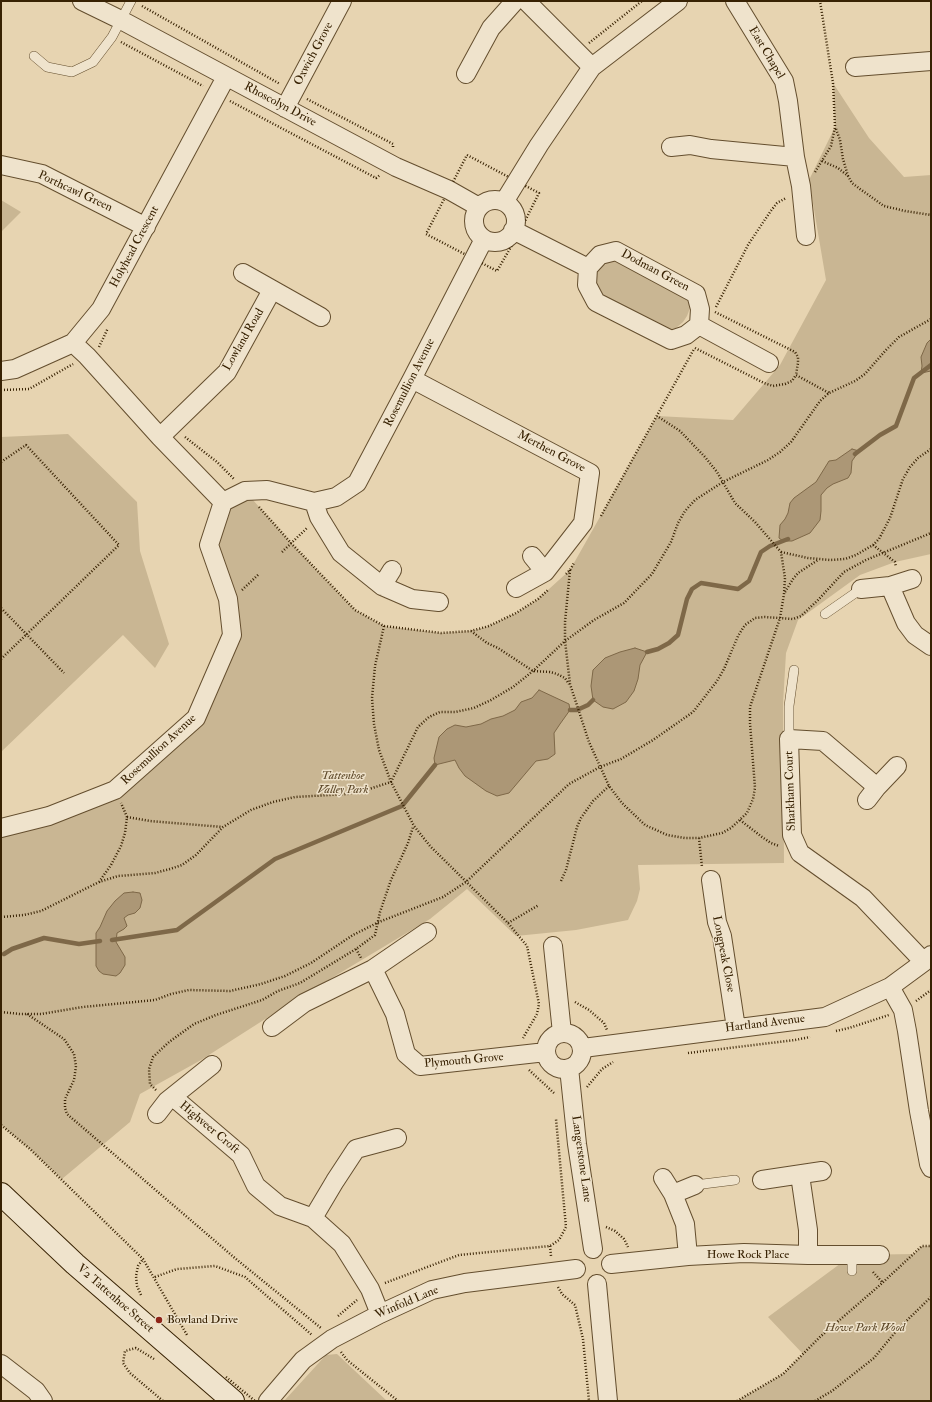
<!DOCTYPE html>
<style>
body{margin:0}
#map{position:relative;width:932px;height:1402px;overflow:hidden;background:#e7d4b1;font-family:"IM FELL Double Pica",serif}
canvas{display:block}
.frame{position:absolute;inset:0;border:2px solid #382203;pointer-events:none}
</style>
<div id="map">
<canvas width="932" height="1402"></canvas>
<div class="frame"></div>
</div>
<script>
const ctx = document.querySelector('canvas').getContext('2d');
ctx.lineJoin = 'round';
function paint(path, color) { ctx.fillStyle = color; ctx.fill(path, 'evenodd'); }
const shape = rows => new Path2D(rows.map(r => 'M' + r).join(''));
function stroke(path, color, width, dash) { ctx.strokeStyle = color; ctx.lineWidth = width; ctx.lineCap = dash ? 'butt' : 'round'; ctx.setLineDash(dash || []); ctx.stroke(path); }
function drawText(font, color, halo, rows, align = 'center') {
  ctx.font = font + ' "IM FELL Double Pica",serif'; ctx.lineWidth = 3; ctx.setLineDash([]); ctx.textBaseline = 'middle'; ctx.strokeStyle = halo; ctx.fillStyle = color; for (const [text, x, y, turn = 0] of rows) {
    ctx.save(); ctx.translate(x, y); ctx.rotate((+turn || 0) * Math.PI / 180); ctx.textAlign = isNaN(turn) ? turn : align; if (halo) ctx.strokeText(text, 0, 0); ctx.fillText(text, 0, 0); ctx.restore();
  }
}
paint(shape([
 [833,83,869,138,904,177,931,175,931,554,895,562,860,575,798,620,786,653,783,704,784,863,638,865,640,889,637,901,628,920,576,930,516,936,467,889,430,919,295,1000,201,1060,140,1094,130,1122,62,1179,30,1149,1,1125,1,828,115,790,196,718,232,635,209,545,223,502,245,491,291,543,355,610,384,626,441,633,471,631,489,626,516,613,538,599,570,570,657,416,733,420,780,365,826,280,809,180,835,127],
 [1,200,21,212,1,232],
 [610,255,689,297,690,308,687,316,683,322,676,328,669,330,593,290,592,270],
 [68,434,137,502,140,551,169,644,155,668,123,635,1,752,1,437],
 [922,1246,931,1246,931,1401,737,1401,783,1374,803,1354,768,1317,852,1255,914,1254],
 [337,1354,387,1401,284,1401,326,1355]
]), '#c9b693');
const water = shape([
 [931,339,931,371,921,373,922,366,921,357,927,343,931,339],
 [852,449,859,451,852,461,851,473,848,478,833,484,827,488,821,495,821,511,820,520,810,533,792,541,783,541,779,538,780,525,785,519,788,513,790,503,794,498,816,482,829,461,836,460,852,449],
 [635,648,647,652,640,665,638,679,634,691,626,702,613,709,603,707,593,700,591,686,593,670,605,658,620,652,635,648],
 [539,690,569,704,570,710,560,724,554,733,555,754,548,759,536,761,509,793,497,796,486,791,465,776,459,768,455,760,435,765,434,758,439,737,447,729,455,725,466,727,481,724,491,719,503,716,515,710,521,702,532,698,539,690],
 [133,892,140,893,142,900,140,908,135,913,128,915,124,918,127,926,124,929,117,933,116,942,125,957,125,965,120,973,116,976,103,974,99,971,96,966,96,933,100,927,107,911,115,901,124,893,133,892]
]);
paint(water, '#ac9776');
stroke(water, '#7e6848', 1);
stroke(shape([
 [855,454,880,435,896,426,914,378,931,365],
 [647,652,658,649,669,643,678,635,687,599,692,589,701,583,738,589,749,581,761,552,770,546,788,539],
 [570,710,577,710,588,705,593,700],
 [112,940,177,930,275,859,402,806,435,765],
 [4,954,12,949,44,938,79,944,100,941]
]), '#7e6848', 4.5);
const lane = shape([
 [34,56,47,67,72,72,93,62,112,37,131,1],
 [825,614,861,589],
 [789,739,789,706,794,670],
 [695,1185,735,1180],
 [852,1255,852,1271]
]);
const street = shape([
 [82,1,121,20,396,167,449,190,479,207],
 [526,1,592,67],
 [855,67,931,61],
 [466,74,491,28,515,1],
 [285,108,342,1],
 [671,147,690,145,711,149,795,157,788,101,784,81,735,1],
 [795,157,801,186,806,236],
 [1,165,42,174,146,227],
 '474 221a21 21 0 1 1 42 0a21 21 0 1 1-42 0Z',
 [504,202,539,145,592,67,678,1],
 [513,230,588,268,600,255,616,251,696,294,700,309,699,325,686,335,671,340,596,302,587,285,588,268],
 [243,273,321,317],
 [699,325,769,363],
 [73,343,87,356,160,437,223,502],
 [1,371,15,369,73,343,101,309,226,77],
 [412,379,590,473,583,523,545,572,516,588],
 [160,437,227,372,272,290],
 [314,502,319,517,341,553,382,586,412,599,439,602],
 [532,556,545,572],
 [382,586,392,570],
 [890,586,906,623,915,635,931,646],
 [861,589,890,586,912,579],
 [877,787,823,741,789,739,792,835,800,853,863,898,924,962],
 [867,800,877,787,897,766],
 [1,828,49,816,115,790,196,718,232,635,228,599,209,545,223,502,245,491,267,490,314,502,336,497,357,483,412,379,484,239],
 [711,880,717,922,722,936,736,1028],
 [553,946,562,1033],
 [373,969,395,1014,406,1054,420,1066,546,1052],
 [890,987,903,1010,907,1031,919,1111,929,1164,931,1168],
 [272,1027,304,1003,373,969,427,932],
 '546 1051a18 18 0 1 1 36 0a18 18 0 1 1-36 0Z',
 [583,1048,825,1017,890,987,924,962,931,955],
 [569,1068,577,1144,593,1249],
 [173,1097,241,1155,256,1186,280,1206,313,1218,342,1244,370,1289,380,1314],
 [157,1114,167,1101,212,1065],
 [800,1175,808,1230,808,1255],
 [663,1178,673,1194],
 [762,1180,822,1171],
 [313,1218,335,1181,356,1149,397,1138],
 [688,1256,685,1224,673,1194,695,1185],
 [611,1264,688,1256,744,1253,808,1255,880,1255],
 [597,1284,608,1401],
 [1,1364,36,1391,43,1401],
 [268,1401,303,1360,332,1339,380,1314,432,1290,465,1283,576,1269]
]);
const secondary = shape([
 [1,1194,75,1264,233,1401]
]);
stroke(lane, '#644e2e', 10);
stroke(street, '#644e2e', 20);
stroke(secondary, '#382203', 24);
stroke(shape([
 [142,6,280,84],
 [121,42,203,86],
 [589,43,642,1],
 [307,99,393,144,393,148],
 [230,101,376,178,380,175],
 [836,129,840,140,843,159,848,176],
 [467,155,539,193,519,233,497,271,426,234,467,155],
 [822,161,838,168,848,176,852,183,860,189,884,206,905,211,931,215],
 [815,172,831,146,835,127,833,83,820,1],
 [716,307,748,245,770,212,777,203,786,198],
 [715,312,795,352,798,357,798,363,796,375],
 [99,347,108,328],
 [695,348,764,383,773,386,785,384,792,381,796,375,829,393],
 [1,390,29,389,73,364],
 [185,437,217,462,234,479],
 [1,462,26,445,119,545,1,659],
 [259,507,291,543,355,610,384,626,441,633,471,631,489,626,516,613,538,599,548,590],
 [601,516,694,349],
 [873,545,895,562,896,567],
 [282,552,307,528],
 [781,552,808,558,830,560,845,559,856,555,873,545,879,539,890,518,903,479,910,467,918,458,931,449],
 [570,570,565,622,565,641,570,684,589,742,609,786,622,803,645,825,667,835,685,838,699,838,722,833,731,828,747,813,753,799,755,788,750,723,750,707,780,618,784,594,785,578,781,552,755,522,735,503,717,472,705,457,680,431,657,416],
 [566,574,570,570,574,563],
 [242,590,259,574],
 [785,592,793,579,798,573,818,560],
 [1,608,64,673],
 [384,626,375,666,372,698,374,724,379,750,391,782,414,826,430,846,508,923,527,946,539,1004,537,1014,523,1038],
 [471,631,487,643,498,648,533,671,550,672,557,674,565,678,569,684],
 [127,817,150,821,222,827],
 [740,820,762,837,771,843,779,846],
 [699,838,702,867],
 [561,881,566,870,577,827,581,818,593,801,609,786],
 [99,882,111,865,121,846,125,833,127,817,121,803],
 [1,917,24,915,41,911,99,882,118,876,155,873,170,869,182,865,196,855,223,827,251,810,273,802,295,797,347,794,366,790,391,782,418,727,429,717,440,712,455,712,474,708,491,700,513,687,533,671,565,641,594,620,624,603,652,574,671,542,678,523,685,511,695,500,723,482,768,460,780,452,791,442,820,401,829,393,855,381,865,374,886,350,899,337,931,319],
 [508,923,539,905],
 [356,949,361,958],
 [916,1001,931,990],
 [575,1002,589,1010,604,1023,607,1030],
 [1,1012,20,1014,41,1014,83,1007,155,1000,171,994,189,990,230,991,261,984,285,976,311,963,353,935,379,922,443,897,466,882,569,784,600,767,621,759,653,740,693,712,717,681,724,669,738,636,745,625,755,618,765,617,793,619,801,616,818,600,844,572,866,560,931,533],
 [27,1014,64,1039,74,1054,76,1066,74,1080,65,1099,65,1108,67,1114,236,1259,321,1328],
 [836,1031,849,1028,889,1015],
 [688,1053,795,1040,810,1037],
 [529,1070,554,1093],
 [587,1087,602,1069,613,1062],
 [156,1090,150,1084,149,1069,153,1057,169,1042,194,1024,216,1015,262,1000,278,991,300,983,356,949,375,935,380,912,391,880,408,843,413,827],
 [1,1125,30,1149,143,1259,187,1335],
 [606,1227,615,1231,624,1239,628,1247],
 [550,1246,551,1256],
 [873,1272,883,1283],
 [155,1277,177,1269,215,1266,245,1277,312,1335],
 [385,1283,459,1255,550,1246,559,1240,566,1227,556,1119],
 [558,1287,562,1294,575,1305,583,1339,589,1401],
 [141,1295,137,1286,136,1276,138,1266,143,1259],
 [338,1316,357,1300],
 [167,1319,178,1320],
 [341,1352,347,1360,398,1401],
 [154,1359,136,1348,125,1351,123,1363,130,1373,163,1401],
 [737,1401,783,1374,820,1337,880,1285,922,1246,931,1246],
 [815,1401,832,1391,874,1358,897,1330,931,1297]
]), '#382203', 2.5, [1, 2]);
stroke(lane, '#efe3cc', 9);
stroke(street, '#efe3cc', 18);
stroke(secondary, '#efe3cc', 22);
stroke(shape([
 [226,1377,255,1401]
]), '#382203', 2.5, [1, 2]);
for (const [x, y, r, color] of [
 [159,1320,4,"#8f2418"]
]) { const dot = new Path2D(); dot.arc(x, y, r, 0, 2 * Math.PI); ctx.fillStyle = color; ctx.fill(dot); stroke(dot, '#efe3cc', 1.5); }
drawText('12px', '#382203', '#efe3cc', [
 ["East Chapel",766,53,59],
 ["Oxwich Grove",314,54,-62],
 ["Rhoscolyn Drive",280,105,28],
 ["Porthcawl Green",75,192,25],
 ["Holyhead Crescent",135,247,-62],
 ["Dodman Green",655,271,28],
 ["Lowland Road",244,340,-60],
 ["Rosemullion Avenue",410,383,-63],
 ["Merthen Grove",551,452,28],
 ["Rosemullion Avenue",159,750,-43],
 ["Sharkham Court",791,791,-92],
 ["Longpeak Close",723,954,79],
 ["Hartland Avenue",765,1024,-7],
 ["Plymouth Grove",464,1061,-5],
 ["Highveer Croft",209,1128,40],
 ["Langerstone Lane",581,1159,82],
 ["Howe Rock Place",748,1255],
 ["V2 Tattenhoe Street",115,1299,41],
 ["Winfold Lane",407,1303,-23]
]);
drawText('italic 12px', '#5c4727', '#efe3cc', [
 ["Tattenhoe",343,776],
 ["Valley Park",343,790],
 ["Howe Park Wood",865,1328]
]);
drawText('12px', '#382203', '#efe3cc', [
 ["Bowland Drive",167,1320]
], 'left');
</script>
